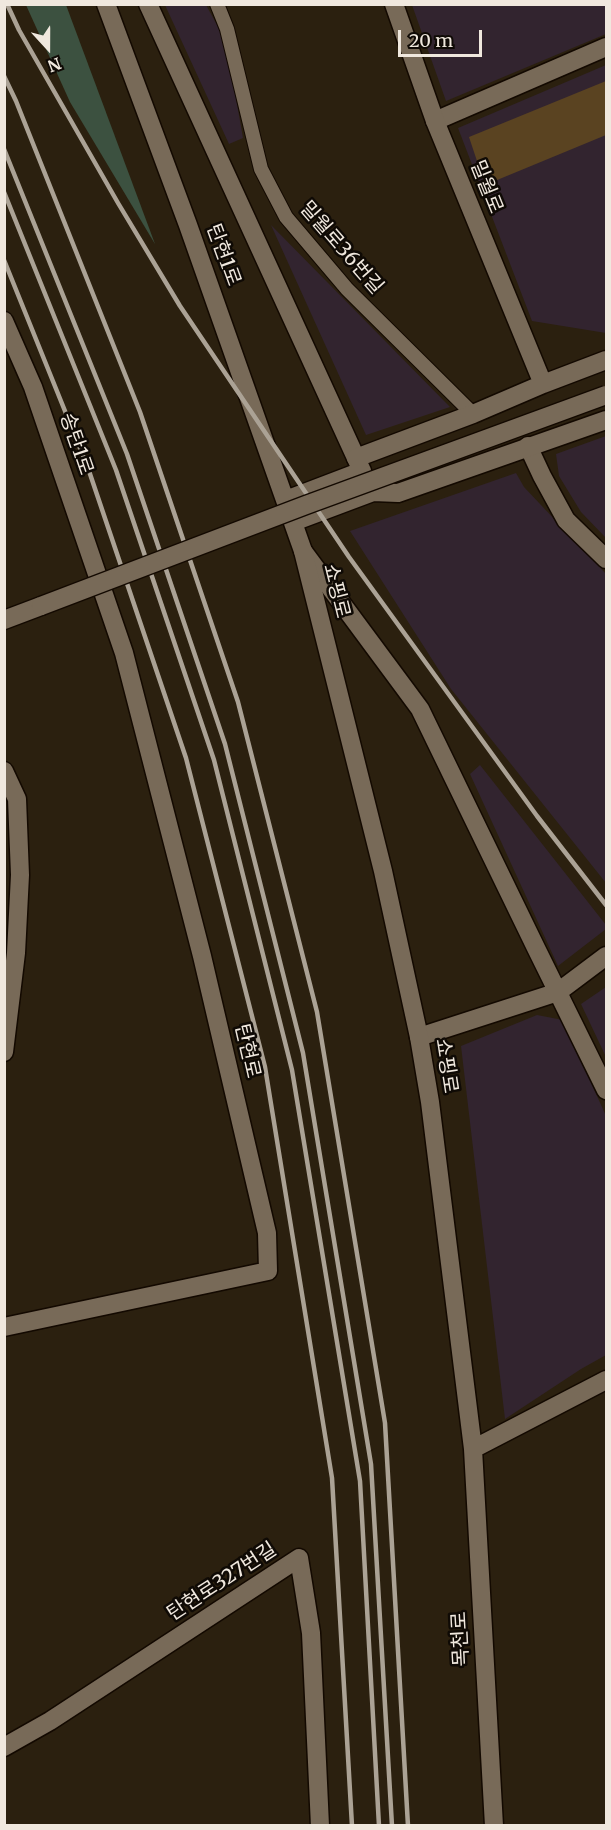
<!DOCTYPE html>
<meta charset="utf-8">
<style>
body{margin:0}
#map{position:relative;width:611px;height:1830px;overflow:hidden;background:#2b200f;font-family:Merriweather,serif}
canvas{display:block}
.frame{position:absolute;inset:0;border:6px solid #f0e8de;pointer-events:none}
.north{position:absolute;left:18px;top:18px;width:60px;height:60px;-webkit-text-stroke:4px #0f0a05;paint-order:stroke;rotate:159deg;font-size:16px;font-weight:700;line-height:24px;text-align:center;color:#f0e8de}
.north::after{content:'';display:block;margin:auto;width:21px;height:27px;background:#f0e8de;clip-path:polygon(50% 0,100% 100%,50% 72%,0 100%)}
.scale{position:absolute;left:398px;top:30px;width:84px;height:27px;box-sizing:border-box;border:3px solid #f0e8de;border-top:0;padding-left:8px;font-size:18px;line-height:21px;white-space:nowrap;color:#f0e8de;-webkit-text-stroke:4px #0f0a05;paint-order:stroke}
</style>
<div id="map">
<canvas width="611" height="1830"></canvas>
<div class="frame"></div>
<div class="north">N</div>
<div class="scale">20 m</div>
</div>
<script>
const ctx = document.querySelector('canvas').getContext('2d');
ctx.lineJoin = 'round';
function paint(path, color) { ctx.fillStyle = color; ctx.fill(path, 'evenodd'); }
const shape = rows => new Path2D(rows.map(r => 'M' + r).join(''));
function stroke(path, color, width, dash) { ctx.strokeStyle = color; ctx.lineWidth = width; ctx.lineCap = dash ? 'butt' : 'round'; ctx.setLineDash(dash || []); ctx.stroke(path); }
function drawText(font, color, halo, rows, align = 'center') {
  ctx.font = font + ' Merriweather,"Noto Sans KR",serif'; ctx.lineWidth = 5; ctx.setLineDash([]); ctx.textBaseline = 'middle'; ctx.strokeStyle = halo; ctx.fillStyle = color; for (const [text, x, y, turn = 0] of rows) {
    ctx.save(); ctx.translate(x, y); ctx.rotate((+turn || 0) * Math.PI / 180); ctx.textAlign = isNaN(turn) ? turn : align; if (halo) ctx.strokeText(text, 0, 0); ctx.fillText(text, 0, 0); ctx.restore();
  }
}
paint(shape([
 [165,5,206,5,226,41,243,138,229,144],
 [412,5,606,5,606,34,446,101],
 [606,65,606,333,532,321,458,128],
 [271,225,450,407,366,435],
 [606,436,606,538,581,512,559,476,556,454],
 [516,473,524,487,606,574,606,883,451,689,350,531],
 [480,765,606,925,606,929,558,966,470,774],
 [606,987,606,1057,581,1004],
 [537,1015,563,1020,606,1116,606,1355,581,1369,505,1419,461,1046]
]), '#32242f');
paint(shape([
 [26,5,66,5,155,244,70,102]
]), '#3c5140');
paint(shape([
 [606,81,606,135,485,185,469,137]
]), '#5a4321');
const lane = shape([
 [217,4,227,29,261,169,286,217,347,289,473,414]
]);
const street = shape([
 [148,4,356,458],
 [435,121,606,47],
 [4,321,33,387,124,653,202,956,267,1233,268,1271,4,1327],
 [528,446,542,476,566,520,606,559],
 [303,551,420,709,536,948,606,1090],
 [419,1037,558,992,606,956],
 [4,1747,50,1721,299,1558,311,1633,320,1826]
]);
const secondary = shape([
 [106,4,188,225,303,551,383,871,419,1037,430,1102,473,1449,494,1826],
 [394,4,435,121,543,384],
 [286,500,362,471,356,458,473,414,543,384,606,360],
 [293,522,373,492,398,493,606,420],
 [4,620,41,606],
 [4,771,17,799,20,875,16,953,4,1052],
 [473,1449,606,1380]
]);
stroke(lane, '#130900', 16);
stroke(street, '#130900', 21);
stroke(secondary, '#130900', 21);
stroke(lane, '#786a58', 14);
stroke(street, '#786a58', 18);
stroke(secondary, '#786a58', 18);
stroke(shape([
 [7,4,19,30,118,203,180,306,349,557,537,816,606,905],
 [4,76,16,101,140,412,238,702,317,1012,385,1423,408,1826],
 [4,149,127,454,225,744,303,1053,371,1464,392,1826],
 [4,192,116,470,214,760,292,1070,360,1481,379,1826],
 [4,260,88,468,186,758,265,1067,332,1478,352,1826]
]), '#aba295', 4.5);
const secondaryBridge = shape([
 [41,606,306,505,606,395]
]);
stroke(secondaryBridge, '#130900', 21, []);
stroke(secondaryBridge, '#786a58', 18);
drawText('20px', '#f0e8de', '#0f0a05', [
 ["밀월로",486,187,68],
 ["밀월로36번길",341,248,49],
 ["탄현1로",223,255,70],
 ["송탄1로",76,444,71],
 ["쇼핑로",336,591,76],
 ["탄현로",247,1051,77],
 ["쇼핑로",446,1066,81],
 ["탄현로327번길",222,1582,-33],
 ["목천로",461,1639,-93]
]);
</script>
